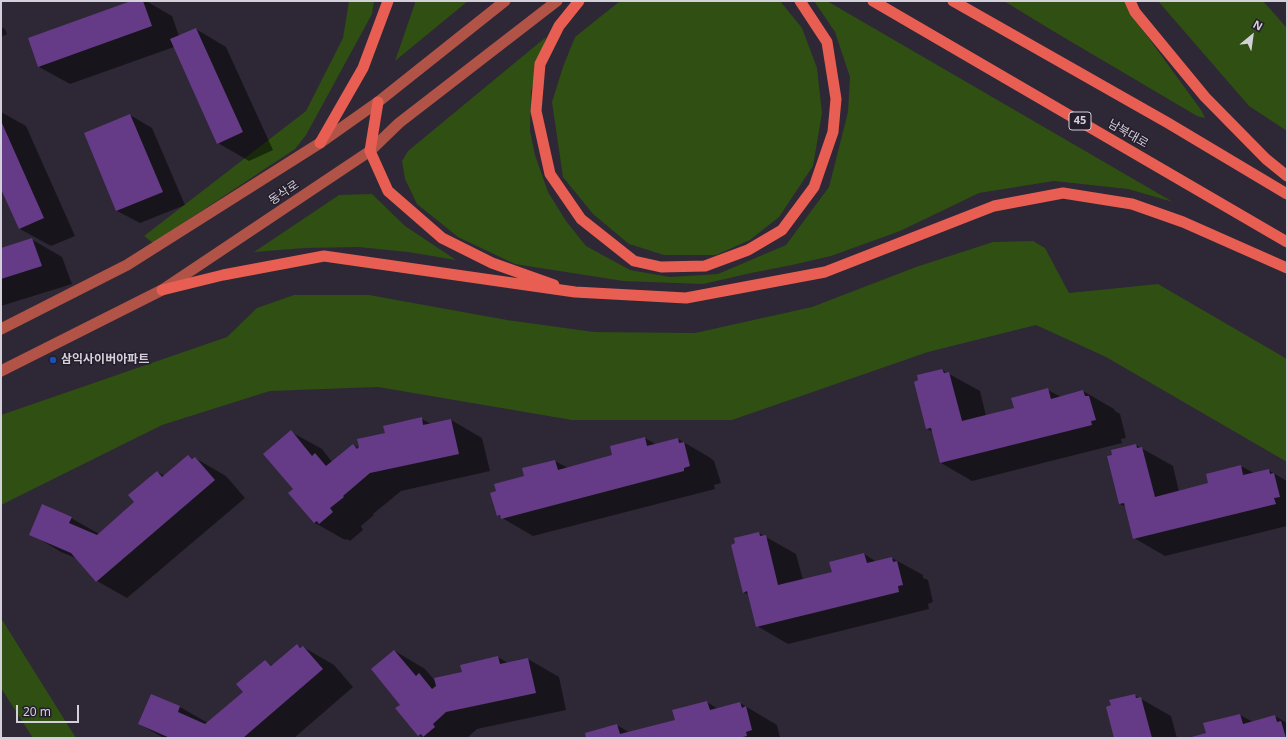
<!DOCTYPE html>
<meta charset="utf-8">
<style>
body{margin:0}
#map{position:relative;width:1288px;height:739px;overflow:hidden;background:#2e2735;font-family:"Noto Sans",sans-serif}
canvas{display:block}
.frame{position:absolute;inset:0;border:2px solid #d4d0d9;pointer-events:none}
.north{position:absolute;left:1232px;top:16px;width:40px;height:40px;-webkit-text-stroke:3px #241d2b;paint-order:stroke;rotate:29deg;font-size:11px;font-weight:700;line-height:16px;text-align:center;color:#d4d0d9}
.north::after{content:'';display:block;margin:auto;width:14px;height:18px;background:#d4d0d9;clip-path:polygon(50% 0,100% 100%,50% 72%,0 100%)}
.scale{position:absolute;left:16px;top:705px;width:63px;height:18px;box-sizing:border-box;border:2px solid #d4d0d9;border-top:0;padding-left:5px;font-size:12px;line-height:14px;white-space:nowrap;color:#d4d0d9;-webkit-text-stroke:3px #241d2b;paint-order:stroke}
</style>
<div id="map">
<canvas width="1288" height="739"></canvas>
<div class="frame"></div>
<div class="north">N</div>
<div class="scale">20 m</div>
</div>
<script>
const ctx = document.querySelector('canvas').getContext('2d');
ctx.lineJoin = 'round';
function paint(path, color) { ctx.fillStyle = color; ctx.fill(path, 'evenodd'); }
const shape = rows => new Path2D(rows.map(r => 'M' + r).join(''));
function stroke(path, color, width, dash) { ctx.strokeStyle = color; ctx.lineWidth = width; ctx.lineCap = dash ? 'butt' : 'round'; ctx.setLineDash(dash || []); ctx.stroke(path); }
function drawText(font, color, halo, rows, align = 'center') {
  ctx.font = font + ' "Noto Sans","Noto Sans KR",sans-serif'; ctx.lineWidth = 3; ctx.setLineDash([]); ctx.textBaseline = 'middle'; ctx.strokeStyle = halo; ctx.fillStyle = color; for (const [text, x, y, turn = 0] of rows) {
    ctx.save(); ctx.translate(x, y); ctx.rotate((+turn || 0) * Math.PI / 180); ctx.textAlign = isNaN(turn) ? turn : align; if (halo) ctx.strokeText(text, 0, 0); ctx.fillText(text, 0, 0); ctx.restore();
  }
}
paint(shape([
 [349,1,374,1,372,14,306,135,295,149,153,243,144,236,306,111,343,38],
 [415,1,468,1,395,61,415,3],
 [620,1,780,1,802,28,817,68,822,113,813,166,779,217,750,240,716,255,664,255,629,244,593,214,563,177,552,102,563,67,575,37],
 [814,1,827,1,1173,202,1128,189,1054,181,979,193,900,231,831,256,792,265,751,273,703,284,623,281,515,264,458,237,417,204,405,179,402,161,408,151,546,37,531,91,530,131,535,155,548,192,566,221,586,246,630,270,670,277,718,274,786,245,829,187,848,112,850,77,835,32],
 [1004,1,1125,1,1132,15,1201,110,1205,118,1197,116,1053,31],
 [1158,1,1263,1,1287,28,1287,131,1249,106],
 [372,194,405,226,456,260,408,252,358,247,305,248,254,252,339,195],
 [1033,241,1045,248,1069,293,1158,284,1287,359,1287,462,1106,357,1036,325,928,352,732,420,572,420,378,387,270,391,162,425,1,505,1,415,227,337,257,308,294,295,369,295,507,320,594,332,695,333,812,307,916,267,993,242],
 [1,618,76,738,33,738,1,688]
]), '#2f4f13');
paint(shape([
 [134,1,146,1,172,16,179,36,196,29,226,47,273,150,249,161,218,143,174,47,70,84,39,67,29,39],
 [1,27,5,29,7,34,1,37],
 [1,112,26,126,75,236,51,246,20,229,1,186],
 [130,115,152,128,185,205,140,223,117,211],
 [31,239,62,257,72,284,1,306,1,249],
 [942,370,980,391,986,416,1015,408,1048,390,1061,397,1083,391,1114,409,1115,411,1120,414,1126,438,1121,439,1122,443,972,481,941,463,933,432,927,429],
 [422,419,431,424,451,420,482,438,490,471,401,491,373,514,374,515,361,526,363,530,350,541,347,539,345,540,315,523,290,493,294,489,291,432,322,449,332,462,353,445,359,448,386,434],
 [645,438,657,445,678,439,709,457,714,461,721,483,714,485,715,489,533,536,497,515,526,477,555,461,568,468,614,456],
 [1136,445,1173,466,1179,492,1209,484,1241,466,1254,473,1268,470,1287,481,1287,526,1165,556,1134,538,1126,507,1120,504,1109,457],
 [188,456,194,459,195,458,226,476,245,498,127,598,97,581,78,559,61,552,31,534,71,518,99,534,136,502,157,472,165,476],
 [759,533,796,554,803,580,833,572,864,554,877,562,892,558,923,575,923,578,928,580,933,602,928,604,929,609,788,644,757,626,749,595,743,592],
 [297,645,302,648,303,647,334,665,353,687,294,738,164,738,139,724,152,695,180,707,208,723,244,692,265,661,273,666],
 [395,651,425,669,436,682,463,673,498,657,508,663,528,659,559,677,566,710,477,729,467,738,423,738,419,735,401,705],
 [1134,695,1171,716,1177,738,1115,738],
 [707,702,718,709,740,703,777,725,780,738,587,738,617,725,630,733,676,721],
 [1240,715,1253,722,1275,716,1287,723,1287,738,1190,738,1207,734]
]), '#0007');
paint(shape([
 [131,1,143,1,152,26,38,67,28,38],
 [196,28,243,132,217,144,170,39],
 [130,114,163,192,116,211,84,133],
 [1,121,44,218,19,229,1,189],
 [32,238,42,266,1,279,1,248],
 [942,369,944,373,949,372,962,421,1014,408,1011,398,1048,388,1051,399,1083,390,1085,396,1089,396,1096,420,1091,421,1092,425,940,463,931,428,926,429,914,382,918,380,917,375],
 [422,417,423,425,451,419,459,454,370,473,343,496,344,497,330,508,333,512,319,524,317,521,314,523,288,493,293,489,263,454,291,430,312,456,315,453,326,466,353,444,357,449,359,447,357,439,385,433,383,426],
 [645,437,647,446,678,438,679,443,684,442,690,466,684,468,684,471,501,519,500,515,497,516,490,493,496,491,494,484,524,476,522,468,555,460,558,470,612,455,610,446],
 [1136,444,1137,448,1142,447,1155,497,1208,483,1206,474,1241,465,1243,475,1269,469,1270,474,1274,473,1280,497,1274,498,1276,504,1133,539,1124,503,1119,504,1107,456,1112,455,1111,450],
 [188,455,192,459,195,457,215,480,96,582,71,553,29,535,42,504,72,517,69,523,97,535,134,502,128,495,157,471,162,477],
 [759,532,760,536,766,535,778,585,832,572,829,562,864,553,867,563,892,557,893,562,897,561,903,585,898,586,899,592,756,627,747,591,743,593,731,545,735,543,734,538],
 [297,644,300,648,303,646,323,669,243,738,170,738,138,724,151,694,180,706,178,712,205,724,243,692,236,684,265,660,271,666],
 [394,650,416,676,419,673,432,689,436,686,434,678,462,672,460,665,498,656,500,664,528,658,536,693,446,712,433,724,435,727,423,737,421,734,418,736,395,708,400,705,371,669],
 [1135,694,1136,698,1141,697,1152,738,1114,738,1106,707,1111,705,1109,700],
 [707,701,710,710,740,702,742,708,746,706,752,730,746,732,747,736,738,738,586,738,585,733,617,724,620,734,675,720,672,710],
 [1240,714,1243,724,1275,715,1277,722,1281,721,1286,738,1188,738,1206,733,1203,723]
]), '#653b87');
stroke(shape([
 [1,329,127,265,320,143,378,102,505,1],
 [1,371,162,290,370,151,399,123,557,1]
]), '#b25348', 11);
stroke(shape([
 [579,1,559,26,540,64,536,111,550,174,581,219,634,261,661,267,705,266,748,250,782,230,814,187,833,132,836,99,827,42,800,1],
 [873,1,1287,242],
 [953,1,1168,123,1287,194],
 [1130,1,1135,12,1205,97,1266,159,1287,176],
 [378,102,370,151,388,191,442,238,492,263,554,285],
 [320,143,363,68,388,1],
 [162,290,223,275,324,256,575,292,686,298,825,272,994,206,1063,193,1132,204,1183,222,1287,268]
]), '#e85e52', 11);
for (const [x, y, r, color] of [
 [53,360,4,"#1a4fb4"]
]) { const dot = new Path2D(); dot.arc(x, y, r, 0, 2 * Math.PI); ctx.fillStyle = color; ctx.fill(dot); stroke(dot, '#241d2b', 1.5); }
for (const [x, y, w] of [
 [1080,121,22]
]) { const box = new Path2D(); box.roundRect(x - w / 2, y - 9, w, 18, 3); ctx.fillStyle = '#241d2b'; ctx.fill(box); stroke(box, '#d4d0d9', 1); }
drawText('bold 11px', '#d4d0d9', null, [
 ["45",1080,121]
]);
drawText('12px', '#d4d0d9', '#241d2b', [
 ["남북대로",1128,134,30],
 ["동삭로",284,193,-34]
]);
drawText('bold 12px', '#d4d0d9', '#241d2b', [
 ["삼익사이버아파트",61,360]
], 'left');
</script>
